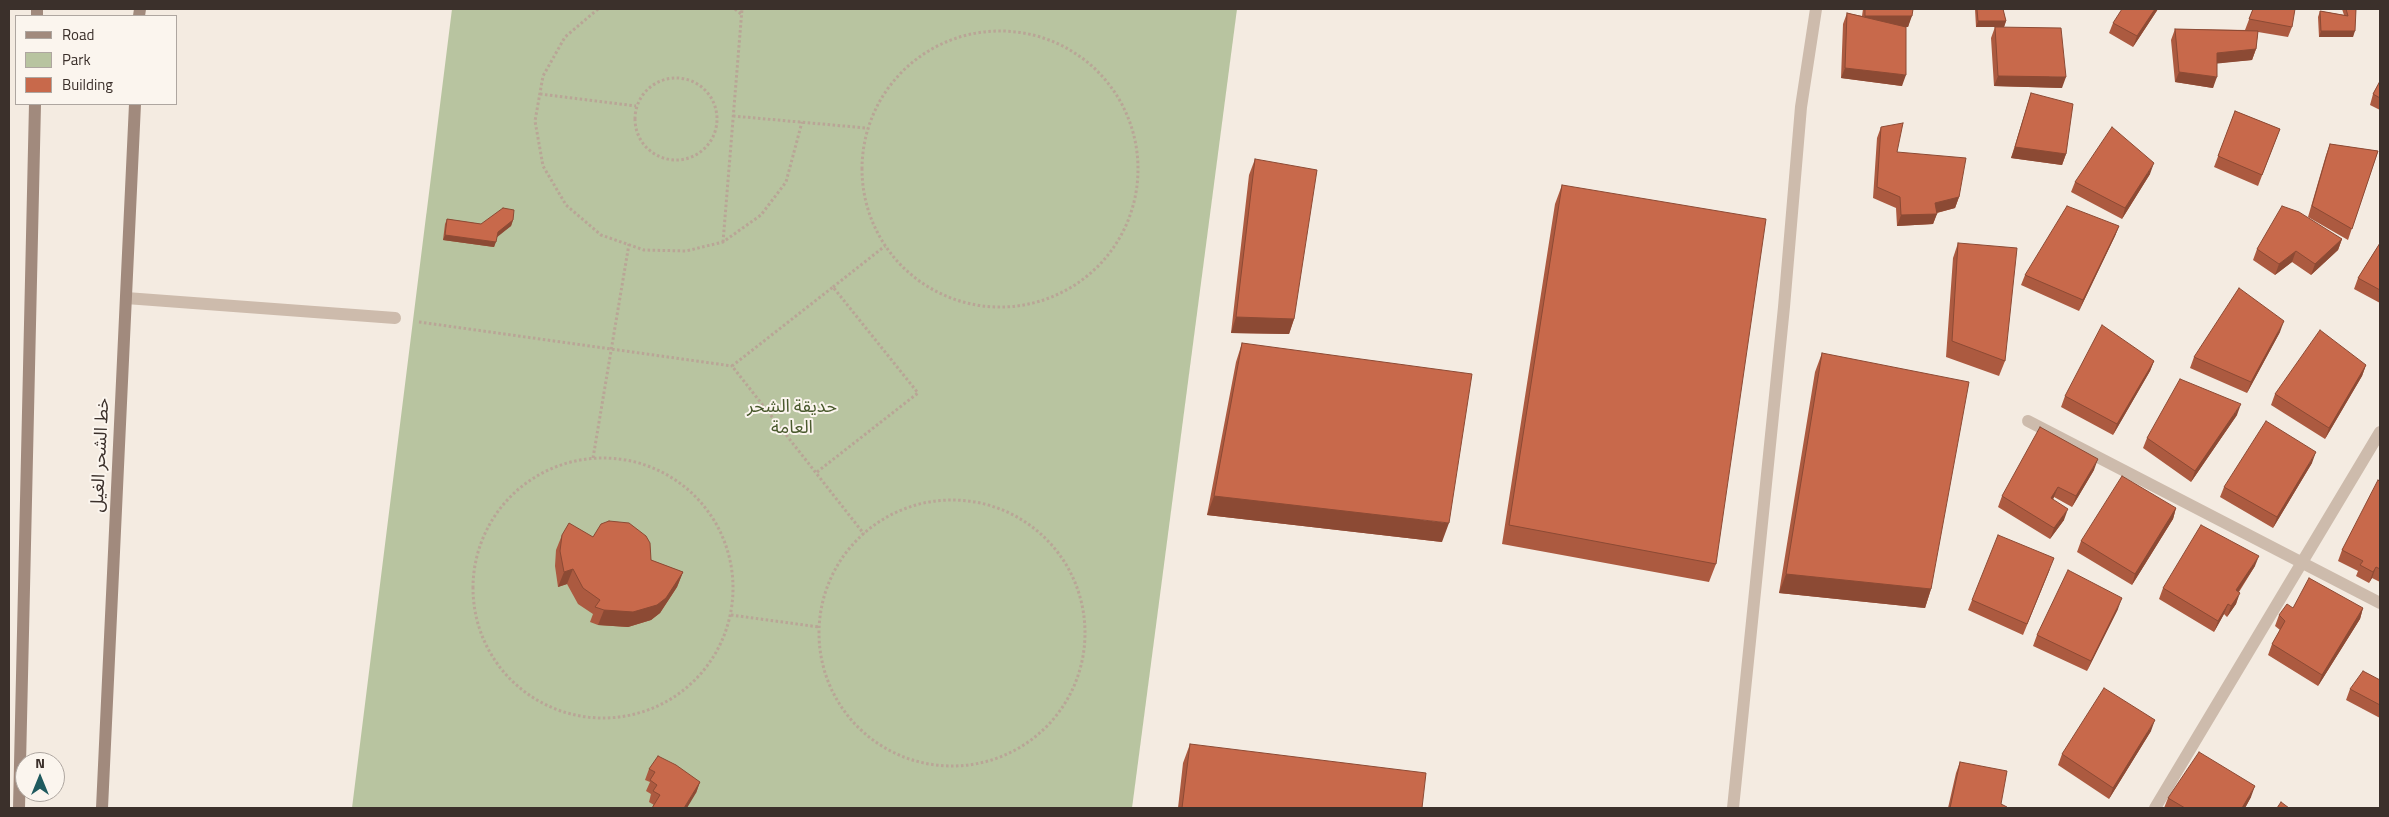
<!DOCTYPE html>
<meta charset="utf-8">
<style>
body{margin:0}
#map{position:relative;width:2389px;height:817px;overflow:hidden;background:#f4ebe1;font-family:"Titillium Web",sans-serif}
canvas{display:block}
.frame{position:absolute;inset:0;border:10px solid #3b302b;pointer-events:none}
.legend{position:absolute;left:15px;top:15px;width:162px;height:90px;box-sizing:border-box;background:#fbf5ee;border:1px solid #aea6a0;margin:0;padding:6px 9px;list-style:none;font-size:15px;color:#3b302b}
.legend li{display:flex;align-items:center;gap:10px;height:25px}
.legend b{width:25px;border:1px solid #aea6a0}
.north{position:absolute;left:15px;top:752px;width:50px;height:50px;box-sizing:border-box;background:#fbf5ee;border:1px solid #aea6a0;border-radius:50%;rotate:0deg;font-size:14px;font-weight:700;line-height:20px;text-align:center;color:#3b302b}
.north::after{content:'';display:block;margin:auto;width:18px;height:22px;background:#1f5a5e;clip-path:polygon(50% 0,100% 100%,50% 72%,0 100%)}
</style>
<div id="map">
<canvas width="2389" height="817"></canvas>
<div class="frame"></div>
<ul class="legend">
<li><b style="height:6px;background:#a18a7d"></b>Road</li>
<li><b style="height:14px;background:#b8c4a0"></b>Park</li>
<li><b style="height:14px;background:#c8694b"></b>Building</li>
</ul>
<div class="north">N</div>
</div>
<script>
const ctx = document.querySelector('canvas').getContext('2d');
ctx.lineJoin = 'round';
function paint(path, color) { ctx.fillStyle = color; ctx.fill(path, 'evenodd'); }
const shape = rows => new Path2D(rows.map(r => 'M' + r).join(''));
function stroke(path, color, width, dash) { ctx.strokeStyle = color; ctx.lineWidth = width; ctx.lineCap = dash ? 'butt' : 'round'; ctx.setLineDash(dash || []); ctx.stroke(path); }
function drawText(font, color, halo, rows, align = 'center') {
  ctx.font = font + ' "Titillium Web","Noto Sans Arabic",sans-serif'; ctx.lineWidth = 4; ctx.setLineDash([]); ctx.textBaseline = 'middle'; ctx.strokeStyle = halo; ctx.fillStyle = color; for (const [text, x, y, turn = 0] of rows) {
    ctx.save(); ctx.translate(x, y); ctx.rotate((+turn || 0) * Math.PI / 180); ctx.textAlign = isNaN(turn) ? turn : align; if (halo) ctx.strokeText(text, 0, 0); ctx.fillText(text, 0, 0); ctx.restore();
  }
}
paint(shape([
 [452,9,1237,9,1132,808,352,808]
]), '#b8c4a0');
stroke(shape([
 [598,9,565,37,543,76,535,121,543,166,566,205,601,235,644,250,686,251,723,242,761,215,786,182,802,122],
 [735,9,741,14],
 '862 169a138 138 0 1 1 276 0a138 138 0 1 1-276 0Z',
 '635 119a41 41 0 1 1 82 0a41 41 0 1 1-82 0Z',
 [540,94,636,106],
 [733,116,866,128],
 [723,242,742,9],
 [833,287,885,246],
 [419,322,732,366],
 [593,458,629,244],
 '473 588a130 130 0 1 1 260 0a130 130 0 1 1-260 0Z',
 [817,472,918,393,833,287,732,366,864,534],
 '819 633a133 133 0 1 1 266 0a133 133 0 1 1-266 0Z',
 [731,615,819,627]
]), '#b9a596', 3, [2.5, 2.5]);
stroke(shape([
 [126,298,395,318],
 [2028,421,2380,603],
 [1733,808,1784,307,1801,107,1816,9],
 [2155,808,2380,432]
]), '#cdbbac', 12);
stroke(shape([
 [37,16,37,9],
 [139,16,140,9],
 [19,808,35,104],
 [102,808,135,104]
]), '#a18a7d', 12);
paint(shape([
 [1863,9,1913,9,1908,27,1906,27,1902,86,1841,78,1843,24,1847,13,1862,16],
 [1975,9,2003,9,2006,21,2004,27,1976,27],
 [2158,9,2133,47,2109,33,2113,23],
 [2253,9,2292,27,2288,37,2258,32,2256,49,2252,60,2217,63,2213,88,2175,82,2171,40,2175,29,2248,30,2245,30],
 [2342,9,2356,9,2353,37,2319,37,2318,17,2320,11,2344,15],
 [1995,27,2062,88,1994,86,1991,38],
 [2380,81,2380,110,2370,105,2373,94],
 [2031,93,2066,154,2062,165,2011,158],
 [2235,111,2280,129,2258,186,2214,167],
 [1881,127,1897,152,1959,197,1955,208,1937,213,1933,224,1897,226,1896,208,1873,198,1877,138],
 [2330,144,2378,151,2348,240,2308,217,2326,155],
 [1255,159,1294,319,1289,334,1231,333,1249,175],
 [2150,174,2122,219,2071,192,2075,182],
 [1562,185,1716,564,1709,582,1502,544,1555,204],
 [447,219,481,224,513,220,511,226,497,236,494,247,443,240,445,224],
 [2119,226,2115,236,2079,311,2021,285,2025,275],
 [2342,239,2338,250,2311,275,2292,262,2275,275,2253,260,2257,249],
 [1958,243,2005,361,1999,376,1946,357,1953,258],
 [2380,243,2380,303,2354,289,2358,278],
 [2280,332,2247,393,2190,368,2194,357],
 [1242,343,1442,542,1207,515,1236,362],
 [1822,353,1931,589,1925,608,1779,593,1815,372],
 [2154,361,2150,371,2113,435,2061,407,2065,396],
 [2366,365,2362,376,2325,439,2271,405,2275,394],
 [2237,415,2191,482,2143,448,2147,438],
 [2312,463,2273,528,2220,497,2224,487],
 [2094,470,2072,507,2054,497,2053,500,2064,520,2050,539,1998,507,2002,496],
 [2380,482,2380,582,2372,578,2369,583,2356,576,2358,571,2338,561,2342,550],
 [2176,508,2173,519,2132,585,2077,552,2081,541],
 [562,535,593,537,651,560,683,572,677,587,660,613,651,620,628,627,598,625,590,622,593,614,578,604,567,584,558,587,555,566,556,550],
 [2255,566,2239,592,2236,604,2227,617,2224,614,2214,632,2159,599,2163,588],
 [2050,569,2023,635,1968,610,1972,600],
 [2293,608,2363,608,2360,619,2318,686,2268,655,2272,644,2280,630,2275,626,2279,615],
 [2118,609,2087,671,2033,646,2037,635],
 [2380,680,2380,718,2346,700,2350,689],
 [2151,731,2109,799,2058,765,2062,754],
 [1190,744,1422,808,1178,808,1183,763],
 [1960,762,2001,804,2007,808,1948,808,1956,773],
 [649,769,700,782,696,793,654,805,649,802,651,794,646,791,650,782,645,780],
 [2251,797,2245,808,2164,808,2168,798]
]), '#ac5a40');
paint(shape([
 [2155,9,2158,9,2133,47,2137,36],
 [1865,16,1912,16,1908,27,1861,27],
 [1978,21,2006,21,2004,27,1976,27],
 [2321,31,2355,31,2353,37,2319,37],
 [2256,49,2252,60,2213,64,2217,53],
 [1845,68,1906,75,1902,86,1841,78],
 [2179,72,2217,77,2213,88,2175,82],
 [1998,76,2066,77,2062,88,1994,86],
 [2015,147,2066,154,2062,165,2011,158],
 [2154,163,2150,174,2122,219,2125,208],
 [1959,197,1955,208,1932,214,1937,214,1933,224,1897,226,1901,215,1935,203],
 [513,220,511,226,496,238,498,232],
 [2119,226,2115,236,2079,311,2083,300],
 [445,235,496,242,494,247,443,240],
 [2342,239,2338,250,2311,275,2315,264],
 [2296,251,2292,262,2275,275,2279,264],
 [1236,317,1294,319,1289,334,1231,333],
 [2284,321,2280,332,2247,393,2251,382],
 [2154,361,2150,371,2113,435,2117,424],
 [2366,365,2362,376,2325,439,2329,428],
 [2241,404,2237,415,2191,482,2195,471],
 [2316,452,2312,463,2273,528,2277,517],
 [2098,459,2094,470,2072,507,2076,496],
 [2058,487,2054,497,2047,509,2051,498],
 [1214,496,1449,523,1442,542,1207,515],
 [2176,508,2173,519,2132,585,2135,574],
 [2068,509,2064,520,2050,539,2054,528],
 [2259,556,2255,566,2232,601,2236,590],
 [2376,567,2372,578,2369,583,2373,572],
 [573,569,567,584,558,587,564,572],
 [683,572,677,587,660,613,651,620,628,627,598,625,604,610],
 [1786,574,1931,589,1925,608,1779,593],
 [2240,593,2236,604,2227,617,2231,606],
 [2122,598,2118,609,2087,671,2091,661],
 [2228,604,2224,614,2214,632,2218,621],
 [2363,608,2360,619,2318,686,2322,675],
 [2155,720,2151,731,2109,799,2113,788],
 [700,782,696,793,687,808,684,808],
 [2255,786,2251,797,2245,808,2242,808]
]), '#8c4a34');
const building = shape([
 [1865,9,1913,9,1912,16,1865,16,1865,9],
 [1977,9,2003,9,2006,21,1978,21,1977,9],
 [2122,9,2155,9,2137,36,2113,23,2122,9],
 [2253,9,2295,9,2292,27,2249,19,2253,9],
 [2346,9,2356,9,2355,31,2321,31,2320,11,2348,16,2346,9],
 [1847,13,1906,27,1906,75,1845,68,1847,13],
 [1995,27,2061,28,2066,77,1998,76,1995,27],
 [2175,29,2258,31,2256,49,2217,53,2217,77,2179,72,2175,29],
 [2380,81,2380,98,2373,94,2380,81],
 [2031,93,2073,104,2066,154,2015,147,2031,93],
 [2235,111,2280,129,2262,175,2218,156,2235,111],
 [1903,123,1897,152,1966,158,1959,197,1935,203,1937,214,1901,215,1900,197,1877,187,1881,127,1903,123],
 [2112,127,2154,163,2125,208,2075,182,2112,127],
 [2330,144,2378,151,2352,229,2312,206,2330,144],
 [1255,159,1317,170,1294,319,1236,317,1255,159],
 [1562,185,1766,219,1716,564,1509,525,1562,185],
 [2067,206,2119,226,2083,300,2025,275,2067,206],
 [2282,206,2299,212,2342,239,2315,264,2296,251,2279,264,2257,249,2282,206],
 [503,208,514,210,513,220,498,232,496,242,445,235,447,219,481,224,503,208],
 [1958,243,2017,248,2005,361,1952,341,1958,243],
 [2380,243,2380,290,2358,278,2380,243],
 [2239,288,2284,321,2251,382,2194,357,2239,288],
 [2102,325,2154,361,2117,424,2065,396,2102,325],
 [2320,330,2366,365,2329,428,2275,394,2320,330],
 [1242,343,1472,374,1449,523,1214,496,1242,343],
 [1822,353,1969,382,1931,589,1786,574,1822,353],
 [2180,379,2241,404,2195,471,2147,438,2180,379],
 [2266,421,2316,452,2277,517,2224,487,2266,421],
 [2040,427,2098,459,2076,496,2058,487,2051,498,2068,509,2054,528,2002,496,2040,427],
 [2122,476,2176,508,2135,574,2081,541,2122,476],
 [2378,480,2380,482,2380,569,2376,567,2373,572,2360,565,2363,561,2342,550,2378,480],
 [609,521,629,523,646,536,650,543,651,560,683,572,666,598,657,605,633,612,604,610,595,607,600,600,583,588,573,569,564,572,560,551,562,535,569,523,593,537,601,524,609,521],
 [2201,525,2259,556,2236,590,2240,593,2231,606,2228,604,2218,621,2163,588,2201,525],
 [1998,535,2054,558,2027,624,1972,600,1998,535],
 [2068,570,2122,598,2091,661,2037,635,2068,570],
 [2309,578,2363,608,2322,675,2272,644,2285,621,2279,615,2287,604,2293,608,2309,578],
 [2363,671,2380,680,2380,705,2350,689,2363,671],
 [2104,688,2155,720,2113,788,2062,754,2104,688],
 [1190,744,1426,773,1422,808,1182,808,1190,744],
 [2199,752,2255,786,2242,808,2185,808,2168,798,2199,752],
 [658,756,676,765,700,782,684,808,652,808,660,795,653,791,657,785,650,780,655,772,649,769,658,756],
 [1960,762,2007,771,2001,804,2007,807,2007,808,1950,808,1960,762],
 [2281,802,2289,808,2277,808,2281,802]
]);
paint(building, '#c8694b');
stroke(building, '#8c4a34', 1);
drawText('18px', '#4a5a2e', '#fbf5ee', [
 ["حديقة الشحر",792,408],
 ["العامة",792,429]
]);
drawText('18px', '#3b302b', '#fbf5ee', [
 ["خط الشحر الغيل",101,455,-87]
]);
</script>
